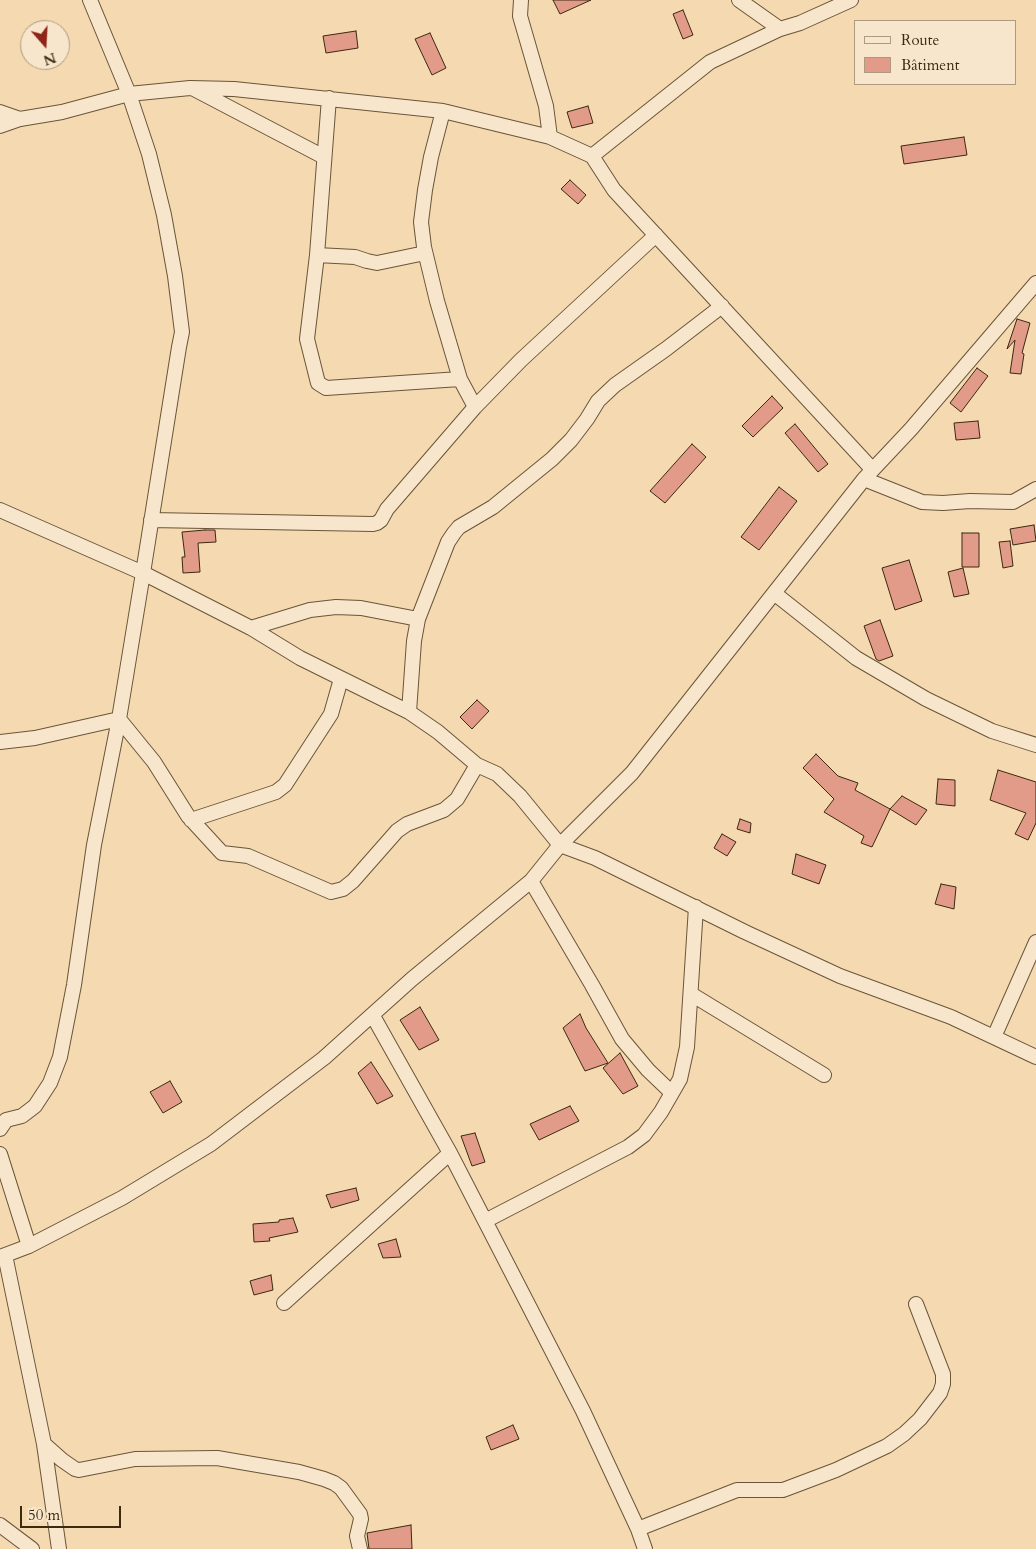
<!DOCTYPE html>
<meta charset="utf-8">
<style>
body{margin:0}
#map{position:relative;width:1036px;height:1549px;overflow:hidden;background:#f4d9b1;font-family:Cardo,serif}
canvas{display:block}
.legend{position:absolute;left:854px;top:20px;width:162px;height:65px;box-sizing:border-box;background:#f8e6cc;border:1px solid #ac9a81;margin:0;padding:6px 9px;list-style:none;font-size:15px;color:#3b2910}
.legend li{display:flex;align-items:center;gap:10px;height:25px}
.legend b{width:25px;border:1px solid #ac9a81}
.north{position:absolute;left:20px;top:20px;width:50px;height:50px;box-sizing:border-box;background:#f8e6cc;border:1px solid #ac9a81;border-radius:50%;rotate:161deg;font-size:14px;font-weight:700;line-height:20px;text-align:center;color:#3b2910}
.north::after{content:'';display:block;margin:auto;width:18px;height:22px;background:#8f2418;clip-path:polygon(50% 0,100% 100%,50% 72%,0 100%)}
.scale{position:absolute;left:20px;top:1506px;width:101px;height:22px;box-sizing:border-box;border:2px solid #3b2910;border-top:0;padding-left:6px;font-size:15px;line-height:18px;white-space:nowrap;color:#3b2910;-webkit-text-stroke:4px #f8e6cc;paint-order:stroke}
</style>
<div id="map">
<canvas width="1036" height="1549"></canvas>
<ul class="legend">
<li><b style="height:6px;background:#f8e6cc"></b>Route</li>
<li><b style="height:14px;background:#e29b88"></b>Bâtiment</li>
</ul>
<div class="north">N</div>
<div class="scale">50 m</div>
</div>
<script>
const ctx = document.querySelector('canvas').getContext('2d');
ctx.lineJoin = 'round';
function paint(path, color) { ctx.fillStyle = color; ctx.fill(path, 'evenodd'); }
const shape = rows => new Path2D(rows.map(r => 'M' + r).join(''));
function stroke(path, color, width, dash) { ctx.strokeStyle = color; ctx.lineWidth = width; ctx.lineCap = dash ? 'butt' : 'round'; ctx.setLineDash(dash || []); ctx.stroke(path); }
const building = shape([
 [553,0,591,0,560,14,553,0],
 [683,10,693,35,683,39,673,14,683,10],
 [356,31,358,48,326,53,323,36,356,31],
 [430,33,446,68,432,75,415,39,430,33],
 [588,106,593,123,572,128,567,112,588,106],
 [964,137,967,155,904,164,901,146,964,137],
 [570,180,586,195,578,204,561,189,570,180],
 [1017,319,1030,323,1022,353,1024,354,1021,374,1010,373,1015,340,1007,349,1017,319],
 [977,368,988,376,961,412,950,403,977,368],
 [772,396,783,408,753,437,742,426,772,396],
 [978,421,980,438,956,440,954,423,978,421],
 [795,424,828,464,818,472,785,433,795,424],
 [692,444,706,457,665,503,650,491,692,444],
 [779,487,797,501,759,550,741,537,779,487],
 [1034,525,1036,541,1013,545,1010,529,1034,525],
 [205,530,215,530,216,542,198,543,200,572,183,573,182,557,185,557,182,532,205,530],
 [962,533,979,533,979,567,962,567,962,533],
 [1010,541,1013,566,1003,568,999,542,1010,541],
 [909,560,922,601,895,610,882,568,909,560],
 [963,568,969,594,954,597,948,572,963,568],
 [880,620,893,656,879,661,876,659,864,626,880,620],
 [477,700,489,711,472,729,460,717,477,700],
 [816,754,838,776,858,783,855,790,890,809,872,847,861,843,864,836,824,812,834,799,803,768,816,754],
 [998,770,1036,782,1036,823,1028,840,1015,834,1026,813,990,800,998,770],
 [938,779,955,780,955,806,936,804,938,779],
 [902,796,927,810,916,825,890,809,902,796],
 [740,819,751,823,750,833,737,829,740,819],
 [722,834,736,842,727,856,714,848,722,834],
 [796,854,826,865,819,884,792,874,796,854],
 [941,884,956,887,954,909,935,904,941,884],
 [420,1007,439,1040,419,1050,400,1020,420,1007],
 [580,1014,586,1028,608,1063,585,1071,563,1028,580,1014],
 [620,1053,638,1086,623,1094,603,1068,620,1053],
 [371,1062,393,1096,377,1104,358,1073,371,1062],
 [170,1081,182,1102,163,1113,150,1092,170,1081],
 [570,1106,579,1121,539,1140,530,1124,570,1106],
 [475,1133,485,1162,472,1166,461,1136,475,1133],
 [356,1188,359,1200,331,1208,326,1195,356,1188],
 [293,1218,298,1232,269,1238,270,1241,254,1242,253,1224,279,1222,279,1220,293,1218],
 [396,1239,401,1257,383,1258,378,1244,396,1239],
 [271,1275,273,1290,254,1295,250,1281,271,1275],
 [513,1425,519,1439,491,1450,486,1437,513,1425],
 [411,1525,412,1549,369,1549,367,1533,411,1525]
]);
paint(building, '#e29b88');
stroke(building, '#3b2910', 1);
const street = shape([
 [521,0,520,16,546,106,550,137],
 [739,0,780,29],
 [194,89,324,157],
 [329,98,317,255,307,339,318,383,326,388,460,379],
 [443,111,431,157,425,190,421,222,424,247,437,301,460,379,475,407],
 [0,112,20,119],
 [0,126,20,119,62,112,129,94,190,88,234,89,443,111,550,137,592,156,614,190,872,469],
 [592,156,710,62,780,29,800,23,851,0],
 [317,255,355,257,367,261,377,263,425,253],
 [864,479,922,502,943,503,970,501,1013,502,1036,489],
 [0,510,143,573,251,628,300,658,409,712,438,732,477,765,497,774,520,796,560,845,595,858,745,932,840,976,951,1017,1036,1057],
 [151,520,373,524,377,523,381,520,387,509,475,407,521,360,656,235],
 [774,593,856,658,926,699,992,731,1036,745],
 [251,628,310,610,336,607,361,608,418,619],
 [409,712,414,641,418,619,448,542,454,533,459,527,493,507,552,459,571,440,587,419,598,401,615,385,666,349,722,306],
 [0,742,35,738,119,719,154,762,188,816,222,853,248,856,331,892,343,889,353,881,397,831,407,824,444,810,457,799,477,765],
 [191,820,264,796,276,792,285,785,331,714,341,679],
 [531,881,592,985,622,1039,648,1070,672,1093],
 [691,994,824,1075],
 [373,1016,450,1153,583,1411,638,1529,645,1549],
 [994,1037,1036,942],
 [0,1129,6,1120,22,1116,35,1106,50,1083,60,1057,74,985,94,845,119,719,143,573,179,347,182,332,175,276,164,215,149,154,129,94,90,0],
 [0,1154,29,1246],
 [485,1221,628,1147,644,1135,661,1112,680,1079,687,1047,696,907],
 [5,1255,44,1444,59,1549],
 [0,1257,29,1246,122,1198,211,1144,324,1058,412,979,531,881,560,845,632,773,864,479,911,429,1036,283],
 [284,1303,450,1153],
 [44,1444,62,1460,75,1469,79,1470,135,1459,217,1458,299,1472,324,1479,334,1483,341,1488,360,1514,361,1519,357,1536,360,1549],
 [0,1525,32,1549],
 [638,1529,737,1490,783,1490,836,1470,887,1446,904,1434,920,1419,940,1393,943,1384,943,1374,916,1304]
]);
stroke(street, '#695538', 16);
stroke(street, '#f8e6cc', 14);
</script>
